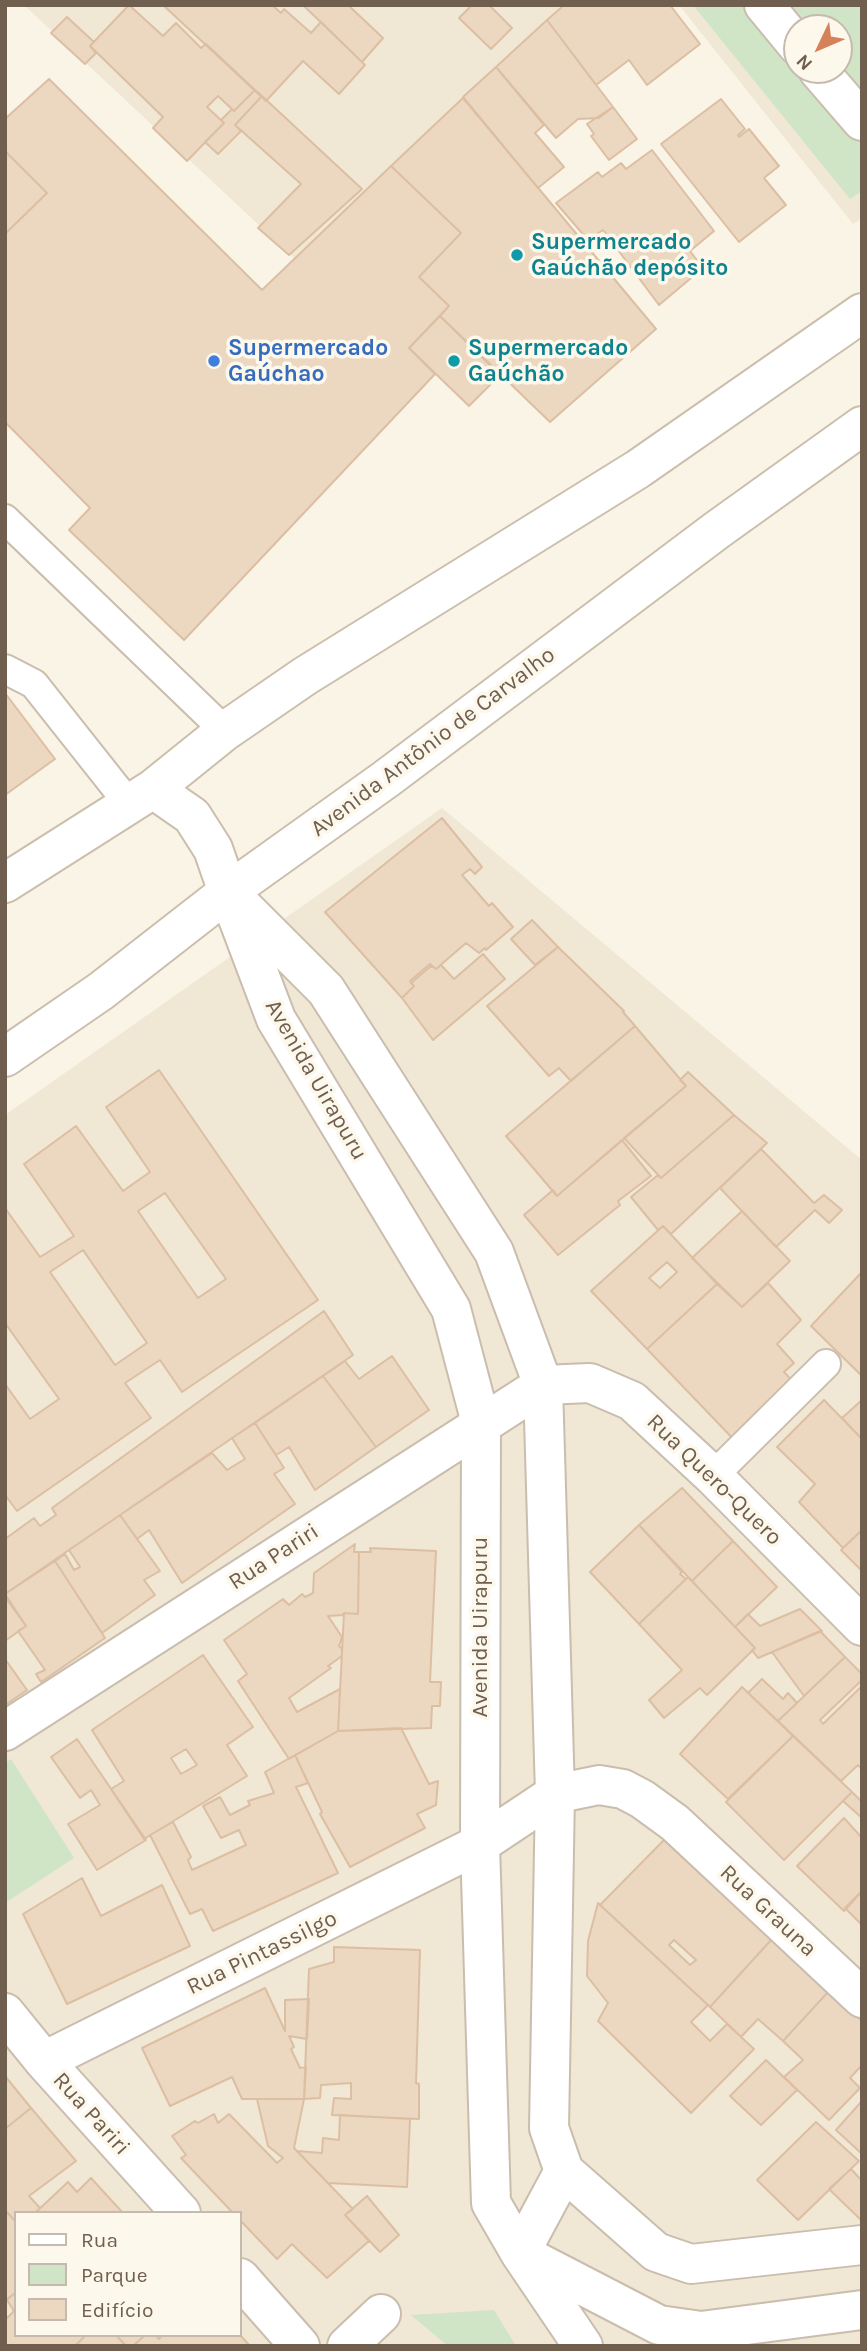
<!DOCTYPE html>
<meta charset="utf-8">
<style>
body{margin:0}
#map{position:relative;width:867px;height:2351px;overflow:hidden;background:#f9f4e6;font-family:Karla,sans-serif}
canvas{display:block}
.frame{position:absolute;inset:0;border:7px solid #705e4e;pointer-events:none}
.legend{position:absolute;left:14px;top:2211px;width:228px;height:126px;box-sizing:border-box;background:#fdf8ec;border:2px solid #c5baad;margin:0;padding:9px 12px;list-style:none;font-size:21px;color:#705e4e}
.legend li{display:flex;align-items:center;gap:14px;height:35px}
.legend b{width:35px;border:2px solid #c5baad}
.north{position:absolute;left:783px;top:14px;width:70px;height:70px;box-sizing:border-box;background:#fdf8ec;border:2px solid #c5baad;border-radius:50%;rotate:226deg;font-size:19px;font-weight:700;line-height:28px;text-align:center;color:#705e4e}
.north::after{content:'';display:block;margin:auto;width:24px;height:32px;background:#d5825a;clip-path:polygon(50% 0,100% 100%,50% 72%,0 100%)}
</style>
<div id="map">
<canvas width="867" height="2351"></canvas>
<div class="frame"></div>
<ul class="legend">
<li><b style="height:9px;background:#fff"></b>Rua</li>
<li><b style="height:19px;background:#d0e5c6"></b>Parque</li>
<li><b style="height:19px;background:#ecd7c1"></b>Edifício</li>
</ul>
<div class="north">N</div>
</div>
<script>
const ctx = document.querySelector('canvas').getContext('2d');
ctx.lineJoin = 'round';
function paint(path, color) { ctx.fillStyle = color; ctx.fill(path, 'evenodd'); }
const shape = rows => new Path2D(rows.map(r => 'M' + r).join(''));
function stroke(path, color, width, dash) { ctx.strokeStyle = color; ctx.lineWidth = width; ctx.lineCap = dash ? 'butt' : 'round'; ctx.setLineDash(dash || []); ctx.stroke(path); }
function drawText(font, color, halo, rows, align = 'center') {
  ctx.font = font + ' Karla,sans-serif'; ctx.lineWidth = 7; ctx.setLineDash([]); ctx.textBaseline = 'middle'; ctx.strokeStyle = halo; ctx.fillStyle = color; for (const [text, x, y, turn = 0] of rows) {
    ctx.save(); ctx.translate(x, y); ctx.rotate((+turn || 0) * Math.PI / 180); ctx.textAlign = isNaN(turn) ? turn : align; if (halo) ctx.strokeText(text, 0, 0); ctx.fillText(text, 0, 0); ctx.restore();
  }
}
paint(shape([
 [24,5,562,5,294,258],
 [679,5,862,5,862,218,853,224],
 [797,28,839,28,839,70,797,70],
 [442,808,862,1160,862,2346,5,2346,5,1115],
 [16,2213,240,2213,240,2335,16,2335]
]), '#f0e7d5');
paint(shape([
 [693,5,862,5,862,191,850,199],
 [797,28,839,28,839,70,797,70],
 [11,1759,74,1858,5,1903,5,1763],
 [494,2310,516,2346,448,2346,411,2315]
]), '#d0e5c6');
const building = shape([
 [129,5,163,36,176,23,201,48,206,44,255,90,234,111,218,96,207,107,224,123,187,161,153,128,163,117,90,46,129,5],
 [163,5,272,5,281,13,284,9,311,33,321,22,365,65,339,94,303,61,266,101,163,5],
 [303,5,348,5,383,38,362,62,303,5],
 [472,5,489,5,512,28,491,49,459,18,472,5],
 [564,5,670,5,700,44,647,85,629,60,596,85,547,20,564,5],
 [67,17,94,42,90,46,96,53,85,64,51,33,67,17],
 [547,20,613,107,599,118,578,119,556,138,496,67,547,20],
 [496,67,544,125,535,133,564,167,538,188,463,97,496,67],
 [49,79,262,290,391,166,461,233,419,277,449,306,409,348,435,374,184,640,69,530,90,508,5,422,5,234,47,193,5,151,5,119,49,79],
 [255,90,262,96,235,125,241,131,218,154,205,142,224,123,221,120,232,109,234,111,255,90],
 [262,96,362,189,289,255,258,228,301,184,235,125,262,96],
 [463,98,656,329,550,422,440,316,449,306,419,277,461,233,391,166,463,98],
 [721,99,745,129,738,135,739,137,749,129,779,166,764,178,786,205,739,242,661,144,721,99],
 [613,107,637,139,609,160,591,136,594,134,587,124,613,107],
 [652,150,714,231,690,251,703,268,659,305,603,230,588,240,556,203,598,172,602,177,621,163,626,169,652,150],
 [5,151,47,193,5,234,5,151],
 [440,316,500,375,469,406,409,348,440,316],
 [5,693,55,759,5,795,5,693],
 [442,818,482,867,475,874,470,869,462,875,489,906,492,903,513,927,486,950,485,948,479,953,466,943,436,969,430,964,410,981,414,986,402,998,325,912,442,818],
 [532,920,558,947,535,965,511,939,532,920],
 [558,947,624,1011,623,1012,635,1026,571,1081,559,1068,549,1076,487,1006,558,947],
 [483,954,505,979,433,1040,402,998,414,986,411,983,431,966,436,969,441,965,454,979,483,954],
 [635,1026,686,1086,557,1196,506,1136,635,1026],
 [159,1070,318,1300,182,1392,160,1360,125,1383,151,1418,17,1511,5,1495,5,1384,30,1419,59,1399,5,1323,5,1208,40,1257,74,1236,24,1164,76,1126,123,1191,150,1172,106,1107,159,1070],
 [165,1193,226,1279,198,1298,138,1211,165,1193],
 [83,1250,147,1343,115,1365,50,1272,83,1250],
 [688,1072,734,1115,661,1178,624,1138,686,1086,680,1080,688,1072],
 [734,1115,767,1143,671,1234,663,1226,658,1230,631,1197,658,1175,661,1178,734,1115],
 [622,1140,651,1176,618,1201,620,1205,558,1255,524,1215,553,1190,557,1196,622,1140],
 [761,1149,814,1203,824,1195,842,1210,829,1223,815,1210,776,1247,720,1188,761,1149],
 [742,1211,790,1261,742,1307,692,1258,742,1211],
 [663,1226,717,1284,647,1349,591,1291,663,1226],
 [667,1262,677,1272,660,1288,649,1278,667,1262],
 [862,1272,862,1376,811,1326,862,1272],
 [768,1283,801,1320,777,1344,794,1363,784,1372,799,1388,740,1446,647,1349,717,1284,742,1307,768,1283],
 [324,1311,353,1355,5,1594,5,1539,34,1518,40,1526,56,1515,52,1508,324,1311],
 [392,1356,429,1410,376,1447,323,1376,345,1361,359,1379,392,1356],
 [323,1376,376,1447,315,1490,289,1447,276,1455,255,1423,323,1376],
 [824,1400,862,1439,862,1530,843,1548,799,1502,815,1484,777,1447,824,1400],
 [862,1400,862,1439,842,1418,862,1400],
 [255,1423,284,1468,274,1474,295,1504,182,1583,149,1530,137,1539,120,1515,212,1453,227,1470,245,1459,232,1438,255,1423],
 [682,1488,733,1541,692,1581,639,1525,682,1488],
 [120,1515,160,1571,144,1580,155,1595,102,1633,55,1561,65,1554,74,1570,80,1567,69,1550,120,1515],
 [639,1525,682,1572,680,1574,686,1579,639,1624,590,1572,639,1525],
 [862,1530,862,1571,841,1550,862,1530],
 [733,1541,777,1587,735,1627,692,1581,733,1541],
 [355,1544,354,1552,359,1552,358,1614,344,1613,343,1615,328,1616,342,1637,339,1646,342,1649,342,1656,328,1666,331,1668,289,1698,297,1712,340,1689,338,1731,289,1759,238,1681,247,1674,224,1640,283,1599,289,1605,302,1594,305,1597,313,1593,314,1573,355,1544],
 [370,1548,436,1551,430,1682,441,1682,440,1706,432,1706,431,1728,338,1731,344,1613,358,1614,359,1552,371,1552,370,1548],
 [55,1561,105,1638,41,1682,36,1674,45,1670,18,1631,26,1626,5,1594,55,1561],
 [688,1577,755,1648,707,1695,700,1688,664,1718,649,1700,682,1670,639,1624,688,1577],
 [5,1597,26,1626,5,1641,5,1597],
 [800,1609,822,1631,758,1658,752,1650,755,1648,735,1627,748,1614,760,1626,800,1609],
 [820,1631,845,1657,804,1696,772,1652,820,1631],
 [203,1655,253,1727,227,1745,247,1776,144,1839,111,1789,124,1781,92,1730,203,1655],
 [186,1749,197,1765,181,1774,171,1758,186,1749],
 [845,1657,862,1674,862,1680,820,1720,823,1724,862,1686,862,1770,858,1765,841,1781,778,1721,845,1657],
 [5,1659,27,1690,5,1705,5,1659],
 [762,1679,783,1699,788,1693,797,1703,778,1721,748,1693,762,1679],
 [742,1687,793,1736,728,1799,680,1754,742,1687],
 [401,1728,429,1784,438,1781,436,1805,417,1814,425,1828,350,1867,320,1814,322,1812,295,1755,338,1731,401,1728],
 [793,1736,852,1792,784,1860,726,1802,793,1736],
 [77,1739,146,1840,97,1870,68,1824,100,1805,91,1790,80,1798,51,1757,77,1739],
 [295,1755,308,1783,296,1787,338,1873,213,1931,202,1909,190,1914,150,1835,173,1822,191,1857,188,1860,192,1870,246,1845,239,1830,221,1838,203,1806,220,1797,230,1815,250,1805,248,1801,274,1793,265,1772,295,1755],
 [852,1792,862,1802,862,1818,843,1801,852,1792],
 [844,1818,862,1838,862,1891,844,1911,797,1866,844,1818],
 [664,1840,772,1939,710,2007,600,1905,664,1840],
 [674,1940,696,1960,690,1965,669,1945,674,1940],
 [82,1878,101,1916,162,1885,190,1946,67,2004,23,1914,82,1878],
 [862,1891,862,1925,845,1908,862,1891],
 [598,1903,708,2005,691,2022,710,2041,727,2024,754,2049,691,2113,598,2021,608,2003,587,1976,588,1941,598,1903],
 [772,1939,829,1991,783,2041,758,2019,741,2037,710,2007,772,1939],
 [334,1947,420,1950,416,2083,419,2084,419,2119,332,2115,334,2098,351,2099,351,2083,321,2085,320,2098,304,2099,309,1969,334,1962,334,1947],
 [265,1988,285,2031,285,2000,309,1999,307,2039,289,2036,294,2047,291,2049,300,2068,306,2067,304,2099,242,2099,232,2077,170,2106,142,2048,265,1988],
 [829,1991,862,2021,862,2065,850,2078,860,2088,829,2120,784,2077,803,2060,783,2041,829,1991],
 [766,2060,797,2090,761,2125,730,2096,766,2060],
 [5,2076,31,2108,5,2129,5,2076],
 [257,2099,304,2099,294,2148,353,2209,345,2215,369,2241,327,2278,292,2244,277,2259,240,2220,240,2213,233,2213,181,2158,186,2155,172,2136,195,2121,198,2123,214,2114,218,2123,229,2114,277,2163,283,2158,268,2146,257,2099],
 [862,2101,862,2154,836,2130,862,2101],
 [31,2108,76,2161,29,2196,40,2208,35,2213,16,2213,16,2222,5,2210,5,2129,31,2108],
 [340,2115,410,2119,407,2187,328,2183,297,2151,322,2153,323,2138,339,2140,340,2115],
 [816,2122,859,2161,798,2220,757,2180,816,2122],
 [851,2169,862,2181,862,2221,829,2189,851,2169],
 [91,2178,123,2213,35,2213,68,2182,77,2192,91,2178],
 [367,2196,399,2235,380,2252,345,2215,367,2196],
 [5,2210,16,2222,16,2292,5,2301,5,2210],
 [16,2292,16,2335,86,2335,75,2346,5,2346,5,2320,14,2311,7,2300,16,2292],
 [86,2335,116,2335,126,2346,75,2346,86,2335],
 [116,2335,145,2335,133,2346,126,2346,116,2335],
 [145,2335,155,2335,159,2339,163,2335,240,2335,250,2346,133,2346,145,2335]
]);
paint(building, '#ecd7c1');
stroke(building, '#dcbfa3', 2);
const lane = shape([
 [5,519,225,731],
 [5,669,34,684,129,804],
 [713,1476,826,1364]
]);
const street = shape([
 [764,5,797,45],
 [818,70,862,121],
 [228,892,276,1019,451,1309,481,1423,480,1844,491,2203,520,2253,659,2325,701,2331,862,2310],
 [237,901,326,990,494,1252,543,1385,555,1794,549,2128,564,2171,656,2252,691,2264,862,2245],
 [5,1731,543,1385,590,1383,632,1401,713,1476,862,1626],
 [5,2013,44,2061,181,2213],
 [44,2061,480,1844,555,1794,599,1785,623,1789,642,1799,675,1823,862,1998],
 [564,2171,520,2253,583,2346],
 [240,2278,300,2346],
 [347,2346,381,2314]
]);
const secondary = shape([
 [153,789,192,816,213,849,228,892],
 [5,883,153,789,225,731,305,676,638,469,862,313],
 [5,1057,101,991,228,892,386,779,717,530,862,426]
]);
stroke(lane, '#cabdae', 32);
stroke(street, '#cabdae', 42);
stroke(secondary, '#ccbeac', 42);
stroke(lane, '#fff', 28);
stroke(street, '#fff', 38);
stroke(secondary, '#fff', 38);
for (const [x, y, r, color] of [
 [517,255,7,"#0f9aa8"],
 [214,361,7,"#3f7fe0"],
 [454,361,7,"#0f9aa8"]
]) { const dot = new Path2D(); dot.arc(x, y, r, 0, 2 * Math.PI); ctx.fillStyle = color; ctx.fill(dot); stroke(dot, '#fdf8ec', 2.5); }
drawText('bold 23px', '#0d838f', '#fdf8ec', [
 ["Supermercado",531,242],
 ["Gaúchão depósito",531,268],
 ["Supermercado",468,348],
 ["Gaúchão",468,374]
], 'left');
drawText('bold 23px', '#366cbe', '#fdf8ec', [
 ["Supermercado",228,348],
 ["Gaúchao",228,374]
], 'left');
drawText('23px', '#705e4e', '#fdf8ec', [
 ["Avenida Antônio de Carvalho",433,742,-37],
 ["Avenida Uirapuru",316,1080,60],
 ["Rua Quero-Quero",714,1480,44],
 ["Rua Pariri",274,1557,-33],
 ["Avenida Uirapuru",480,1627,-90],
 ["Rua Grauna",768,1911,43],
 ["Rua Pintassilgo",262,1953,-26],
 ["Rua Pariri",91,2114,48]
]);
</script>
